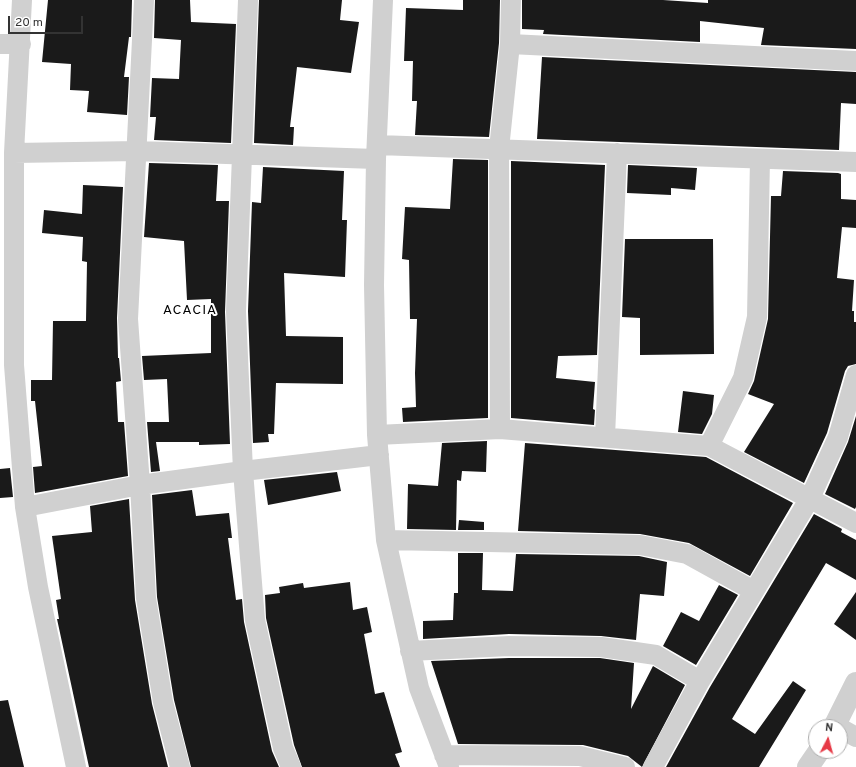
<!DOCTYPE html>
<style>
body{margin:0}
#map{position:relative;width:856px;height:767px;overflow:hidden;background:#fff;font-family:Overpass,sans-serif}
canvas{display:block}
.north{position:absolute;left:808px;top:719px;width:40px;height:40px;box-sizing:border-box;background:#fff;border:1px solid #adadad;border-radius:50%;rotate:6deg;font-size:11px;font-weight:700;line-height:16px;text-align:center;color:#333}
.north::after{content:'';display:block;margin:auto;width:14px;height:18px;background:#e63946;clip-path:polygon(50% 0,100% 100%,50% 72%,0 100%)}
.scale{position:absolute;left:8px;top:16px;width:75px;height:18px;box-sizing:border-box;border:2px solid #333;border-top:0;padding-left:5px;font-size:12px;line-height:14px;white-space:nowrap;color:#333;-webkit-text-stroke:3px #fff;paint-order:stroke}
</style>
<div id="map">
<canvas width="856" height="767"></canvas>
<div class="north">N</div>
<div class="scale">20 m</div>
</div>
<script>
const ctx = document.querySelector('canvas').getContext('2d');
ctx.lineJoin = 'round';
function paint(path, color) { ctx.fillStyle = color; ctx.fill(path, 'evenodd'); }
const shape = rows => new Path2D(rows.map(r => 'M' + r).join(''));
function stroke(path, color, width, dash) { ctx.strokeStyle = color; ctx.lineWidth = width; ctx.lineCap = dash ? 'butt' : 'round'; ctx.setLineDash(dash || []); ctx.stroke(path); }
function drawText(font, color, halo, rows, align = 'center') {
  ctx.font = font + ' Overpass,sans-serif'; ctx.lineWidth = 4; ctx.setLineDash([]); ctx.textBaseline = 'middle'; ctx.strokeStyle = halo; ctx.fillStyle = color; for (const [text, x, y, turn = 0] of rows) {
    ctx.save(); ctx.translate(x, y); ctx.rotate((+turn || 0) * Math.PI / 180); ctx.textAlign = isNaN(turn) ? turn : align; if (halo) ctx.strokeText(text, 0, 0); ctx.fillText(text, 0, 0); ctx.restore();
  }
}
paint(shape([
 [48,0,132,0,131,37,129,37,124,77,129,77,127,115,87,112,89,91,70,90,71,64,42,62],
 [155,0,190,0,191,22,236,24,231,143,154,140,156,117,150,117,152,78,179,79,181,40,154,38],
 [259,0,342,0,340,20,359,22,351,73,297,67,290,127,294,127,293,145,254,143],
 [463,0,500,0,499,43,489,137,415,135,417,101,412,101,413,61,404,61,406,8,463,10],
 [522,0,663,0,708,3,708,0,856,0,856,49,761,45,764,28,700,21,700,42,543,34,544,30,522,29],
 [542,57,856,72,856,104,841,103,839,150,537,139],
 [453,159,488,160,488,418,403,422,402,408,416,407,415,373,417,319,410,319,409,260,402,259,405,207,450,209],
 [511,161,605,165,597,355,558,356,556,378,595,382,593,409,595,410,594,425,511,418],
 [149,163,218,165,216,201,229,201,225,312,230,444,199,445,199,442,156,442,160,471,151,472,147,422,169,422,167,379,144,380,142,356,211,353,211,299,187,300,184,241,144,237],
 [628,165,697,168,695,190,671,188,671,195,627,193],
 [263,167,344,171,342,220,347,220,345,277,284,273,286,336,343,337,343,384,276,383,274,434,268,434,269,442,253,443,248,311,252,202,261,203],
 [783,171,838,173,841,174,841,199,856,200,856,228,842,227,837,278,854,280,852,311,854,311,854,322,856,322,856,364,848,366,845,371,827,433,804,483,744,452,774,404,748,394,754,381,768,319,771,196,781,196],
 [83,185,123,187,117,318,118,358,119,358,121,381,116,382,118,422,124,422,128,476,35,493,33,467,42,466,35,401,31,401,31,380,52,380,53,321,86,321,87,262,82,261,83,237,42,233,44,210,82,214],
 [625,239,713,239,714,354,640,355,640,318,622,317],
 [683,391,714,395,712,414,702,434,678,432],
 [856,416,856,507,855,509,825,494,848,442],
 [487,441,486,472,462,471,461,481,457,480,456,530,407,529,408,484,438,486,442,443],
 [525,443,706,457,793,503,750,576,689,543,640,534,518,531],
 [10,468,13,497,0,498,0,469],
 [337,472,341,491,268,505,264,480],
 [192,490,196,516,229,513,232,538,228,538,236,600,242,599,244,622,272,751,279,767,191,767,174,700,157,597,152,495],
 [129,499,135,600,152,704,168,767,89,767,57,619,59,619,56,600,61,599,52,536,92,532,90,506],
 [814,514,842,529,841,532,856,540,856,580,826,563,732,719,755,734,793,681,806,690,759,767,666,767,710,687],
 [459,520,484,522,484,530,458,530],
 [458,553,483,553,482,590,513,591,516,554,639,556,667,562,664,596,640,594,636,640,601,636,509,634,423,639,423,621,453,620,454,593,458,593],
 [350,582,353,610,367,607,372,632,364,634,375,694,384,692,402,752,395,754,400,767,302,767,294,745,266,618,265,595,280,593,279,587,303,583,304,588],
 [719,585,738,595,696,665,663,646,681,612,699,621],
 [856,592,856,640,834,624],
 [509,658,600,658,634,663,631,709,653,666,685,685,642,767,628,756,583,745,458,744,431,661],
 [8,700,24,767,0,767,0,701]
]), '#1a1a1a');
stroke(shape([
 [22,0,14,153,14,365,25,507,38,587,76,767],
 [144,0,128,319,140,485,146,598,163,702,180,767],
 [248,0,236,311,243,471,255,620,283,748,291,767],
 [383,0,376,159,374,285,377,435,386,540,419,688,449,767],
 [0,44,21,44],
 [510,44,856,61],
 [378,145,856,162],
 [14,153,137,151,376,159],
 [500,429,499,149,510,44,511,0],
 [377,435,500,429,709,446,856,523],
 [605,437,617,153],
 [709,446,743,378,757,317,760,159],
 [25,507,140,485,243,471,379,455],
 [386,540,640,545,687,554,754,591],
 [410,651,509,646,601,647,656,655,700,681],
 [840,728,856,737],
 [444,755,580,756,625,767],
 [653,767,700,681,810,498,838,437,856,375]
]), '#d0d0d0', 20);
stroke(shape([
 [834,727,856,683],
 [808,767,819,751]
]), '#d0d0d0', 22);
ctx.letterSpacing = '1px';
drawText('14px', '#000', '#fff', [
 ["ACACIA",190,311]
]);
ctx.letterSpacing = '0px';
</script>
